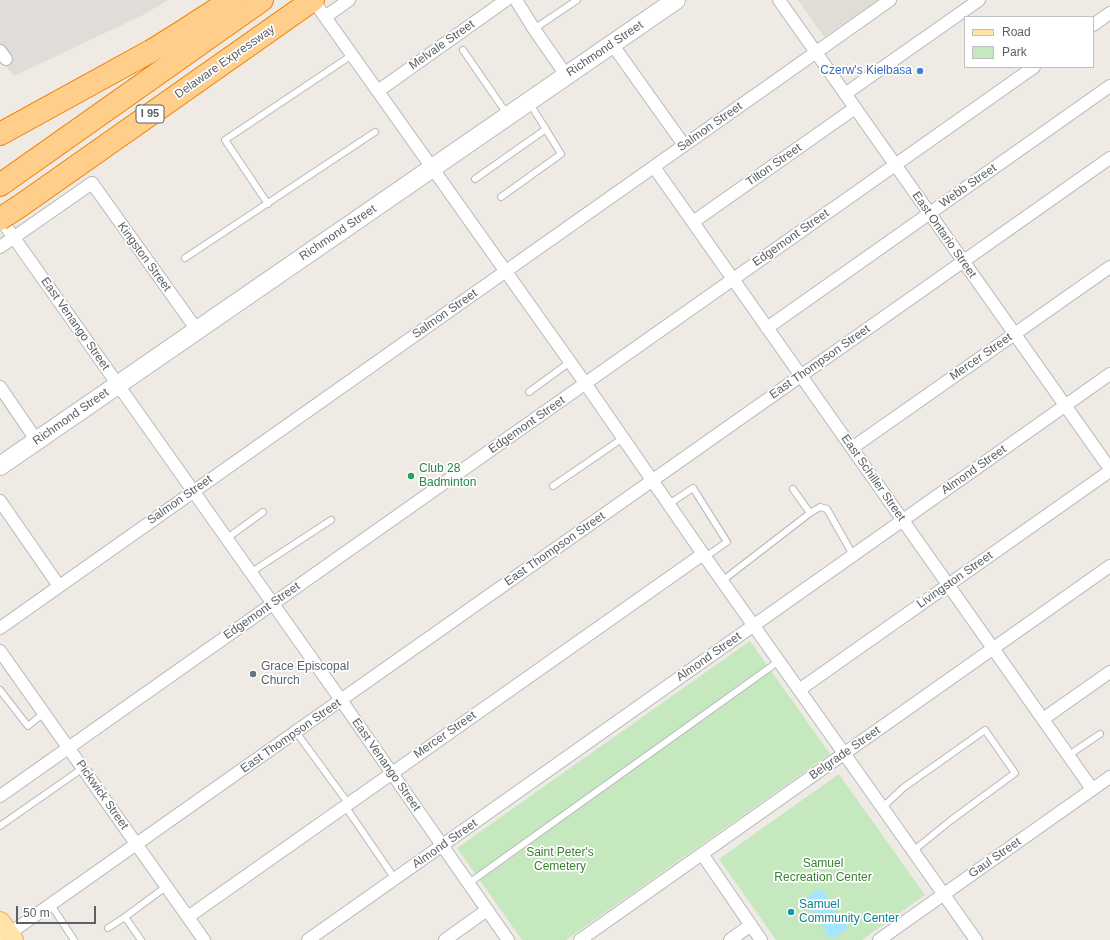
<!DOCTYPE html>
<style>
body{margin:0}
#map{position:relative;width:1110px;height:940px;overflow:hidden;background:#efebe4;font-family:Helvetica,sans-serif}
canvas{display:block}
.legend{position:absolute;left:964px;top:16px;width:130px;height:52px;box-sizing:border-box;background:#fff;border:1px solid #bec0c1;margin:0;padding:5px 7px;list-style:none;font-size:12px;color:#5c6165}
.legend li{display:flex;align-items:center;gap:8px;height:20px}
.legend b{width:20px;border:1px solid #bec0c1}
.scale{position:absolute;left:16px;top:906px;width:80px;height:18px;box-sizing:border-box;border:2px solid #5c6165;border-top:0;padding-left:5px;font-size:12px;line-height:14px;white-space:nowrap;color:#5c6165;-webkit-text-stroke:3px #fff;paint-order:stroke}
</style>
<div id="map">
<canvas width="1110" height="940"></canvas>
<ul class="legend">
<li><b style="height:5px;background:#ffe3a9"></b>Road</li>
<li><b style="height:11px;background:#c6e8bf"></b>Park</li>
</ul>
<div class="scale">50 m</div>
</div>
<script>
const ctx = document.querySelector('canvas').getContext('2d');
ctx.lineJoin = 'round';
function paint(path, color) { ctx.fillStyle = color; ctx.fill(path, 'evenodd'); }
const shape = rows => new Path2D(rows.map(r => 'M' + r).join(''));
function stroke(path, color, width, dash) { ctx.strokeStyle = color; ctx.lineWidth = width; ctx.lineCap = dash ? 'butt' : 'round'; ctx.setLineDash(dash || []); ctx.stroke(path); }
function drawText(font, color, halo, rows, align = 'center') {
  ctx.font = font + ' Helvetica,sans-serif'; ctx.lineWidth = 3.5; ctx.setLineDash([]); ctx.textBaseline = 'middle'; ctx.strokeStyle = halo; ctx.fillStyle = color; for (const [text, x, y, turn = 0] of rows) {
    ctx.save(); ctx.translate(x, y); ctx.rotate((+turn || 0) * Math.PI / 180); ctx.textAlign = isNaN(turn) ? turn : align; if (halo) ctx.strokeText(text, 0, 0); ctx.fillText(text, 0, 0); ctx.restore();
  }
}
paint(shape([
 [0,0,168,0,145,14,14,76,0,59]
]), '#e0ddd8');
paint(shape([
 [798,0,878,0,824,37]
]), '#e1dcd5');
paint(shape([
 [750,641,830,754,566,940,522,940,457,848],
 [839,774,925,895,862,940,776,940,719,859]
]), '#c6e8bf');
paint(shape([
 [821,888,848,928,831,939,804,899]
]), '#a4e6ff');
const lane = shape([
 [534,29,577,0],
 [463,50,507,114],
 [475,179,546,129],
 [501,197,561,154,529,102],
 [268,204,225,140,352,55],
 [185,258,375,132],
 [529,392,570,362],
 [553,486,623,438],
 [669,504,693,488,727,542,705,557],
 [810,513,820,507,827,509,853,555],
 [226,539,263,512],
 [250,573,331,520],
 [722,581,810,513,793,489],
 [0,690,28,726,44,713],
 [296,732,348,803],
 [1069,755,1100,734],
 [345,806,395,879],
 [883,807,903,788,985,730,1015,773,950,821,913,851],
 [0,826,83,768],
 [469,883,779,661],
 [51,905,74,940],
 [108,928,125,917],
 [141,940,125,917,167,886]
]);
const street = shape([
 [313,0,585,383,703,554,976,940],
 [516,0,534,29,566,75],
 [779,0,1110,469],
 [325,17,349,0],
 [1093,25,1110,13],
 [612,44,684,145],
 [0,51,6,59],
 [378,91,506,0],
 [845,94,979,0],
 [654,167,1092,789],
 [0,218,341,700,508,940],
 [693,222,855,108],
 [0,247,92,183,197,330],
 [767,328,1110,86],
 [0,387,37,441],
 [852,448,1110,267],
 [0,501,59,586],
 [0,628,890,0],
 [0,651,204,940],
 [799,690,1110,471],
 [1043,719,1110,672],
 [0,796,1034,67],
 [702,854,761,940],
 [188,917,703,554],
 [3,938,1110,158],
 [308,940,1110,374],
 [445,940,487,910],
 [580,940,1110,566],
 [730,940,751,925],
 [879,940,1110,777]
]);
const secondary = shape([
 [0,466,676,0]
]);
const primary = shape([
 [0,922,13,940]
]);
const highway = shape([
 [0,134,151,51,180,33,231,0],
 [0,185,262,0],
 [20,206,313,0]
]);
stroke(lane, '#b4b8bb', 8);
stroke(street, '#b4b8bb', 14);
stroke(secondary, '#b5babe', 20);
stroke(primary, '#f7af54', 22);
stroke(highway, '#f37f00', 24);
stroke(lane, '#fff', 6);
stroke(street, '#fff', 12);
stroke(secondary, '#fff', 18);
stroke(primary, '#ffe3a9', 20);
stroke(highway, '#ffce8b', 22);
const highwayBridge = shape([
 [0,219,20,206]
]);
stroke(highwayBridge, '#f37f00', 24, []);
stroke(highwayBridge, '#ffce8b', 22);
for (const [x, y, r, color] of [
 [920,71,4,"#3f7fe0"],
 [411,476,4,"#2e9e5b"],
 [253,674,4,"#6b7280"],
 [791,912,4,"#0f9aa8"]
]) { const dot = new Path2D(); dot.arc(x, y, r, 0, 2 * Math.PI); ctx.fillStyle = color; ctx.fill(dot); stroke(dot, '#fff', 1.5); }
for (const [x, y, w] of [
 [150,114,28]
]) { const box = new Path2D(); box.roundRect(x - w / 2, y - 9, w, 18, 3); ctx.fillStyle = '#fff'; ctx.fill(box); stroke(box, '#5c6165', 1); }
drawText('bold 11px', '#5c6165', null, [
 ["I 95",150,114]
]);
drawText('12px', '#5c6165', '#fff', [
 ["Melvale Street",442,45,-35],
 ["Richmond Street",605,49,-34],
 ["Delaware Expressway",225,62,-35],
 ["Salmon Street",710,127,-35],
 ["Tilton Street",774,165,-35],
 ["Webb Street",968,186,-35],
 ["Richmond Street",338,233,-34],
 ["East Ontario Street",944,235,55],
 ["Edgemont Street",791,238,-35],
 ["Kingston Street",144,257,54],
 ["Salmon Street",445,314,-35],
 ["East Venango Street",75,324,55],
 ["Mercer Street",981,357,-35],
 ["East Thompson Street",820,362,-35],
 ["Richmond Street",71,417,-35],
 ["Edgemont Street",527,425,-35],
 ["Almond Street",974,470,-35],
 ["East Schiller Street",873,478,55],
 ["Salmon Street",180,500,-35],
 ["East Thompson Street",555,549,-35],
 ["Livingston Street",955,580,-35],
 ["Edgemont Street",262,611,-35],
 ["Almond Street",709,657,-35],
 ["Mercer Street",445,735,-35],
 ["East Thompson Street",291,736,-35],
 ["Belgrade Street",845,753,-35],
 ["East Venango Street",386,765,55],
 ["Pickwick Street",102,795,55],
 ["Almond Street",445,844,-35],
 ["Gaul Street",995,858,-35]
]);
drawText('12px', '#366cbe', '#fff', [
 ["Czerw's Kielbasa",912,71]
], 'right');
drawText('12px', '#27864d', '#fff', [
 ["Club 28",419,469],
 ["Badminton",419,483]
], 'left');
drawText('12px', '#5b616d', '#fff', [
 ["Grace Episcopal",261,667],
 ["Church",261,681]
], 'left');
drawText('12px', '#3a8130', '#fff', [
 ["Saint Peter's",560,853],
 ["Cemetery",560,867],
 ["Samuel",823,864],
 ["Recreation Center",823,878]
]);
drawText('12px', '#0d838f', '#fff', [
 ["Samuel",799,905],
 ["Community Center",799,919]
], 'left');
</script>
